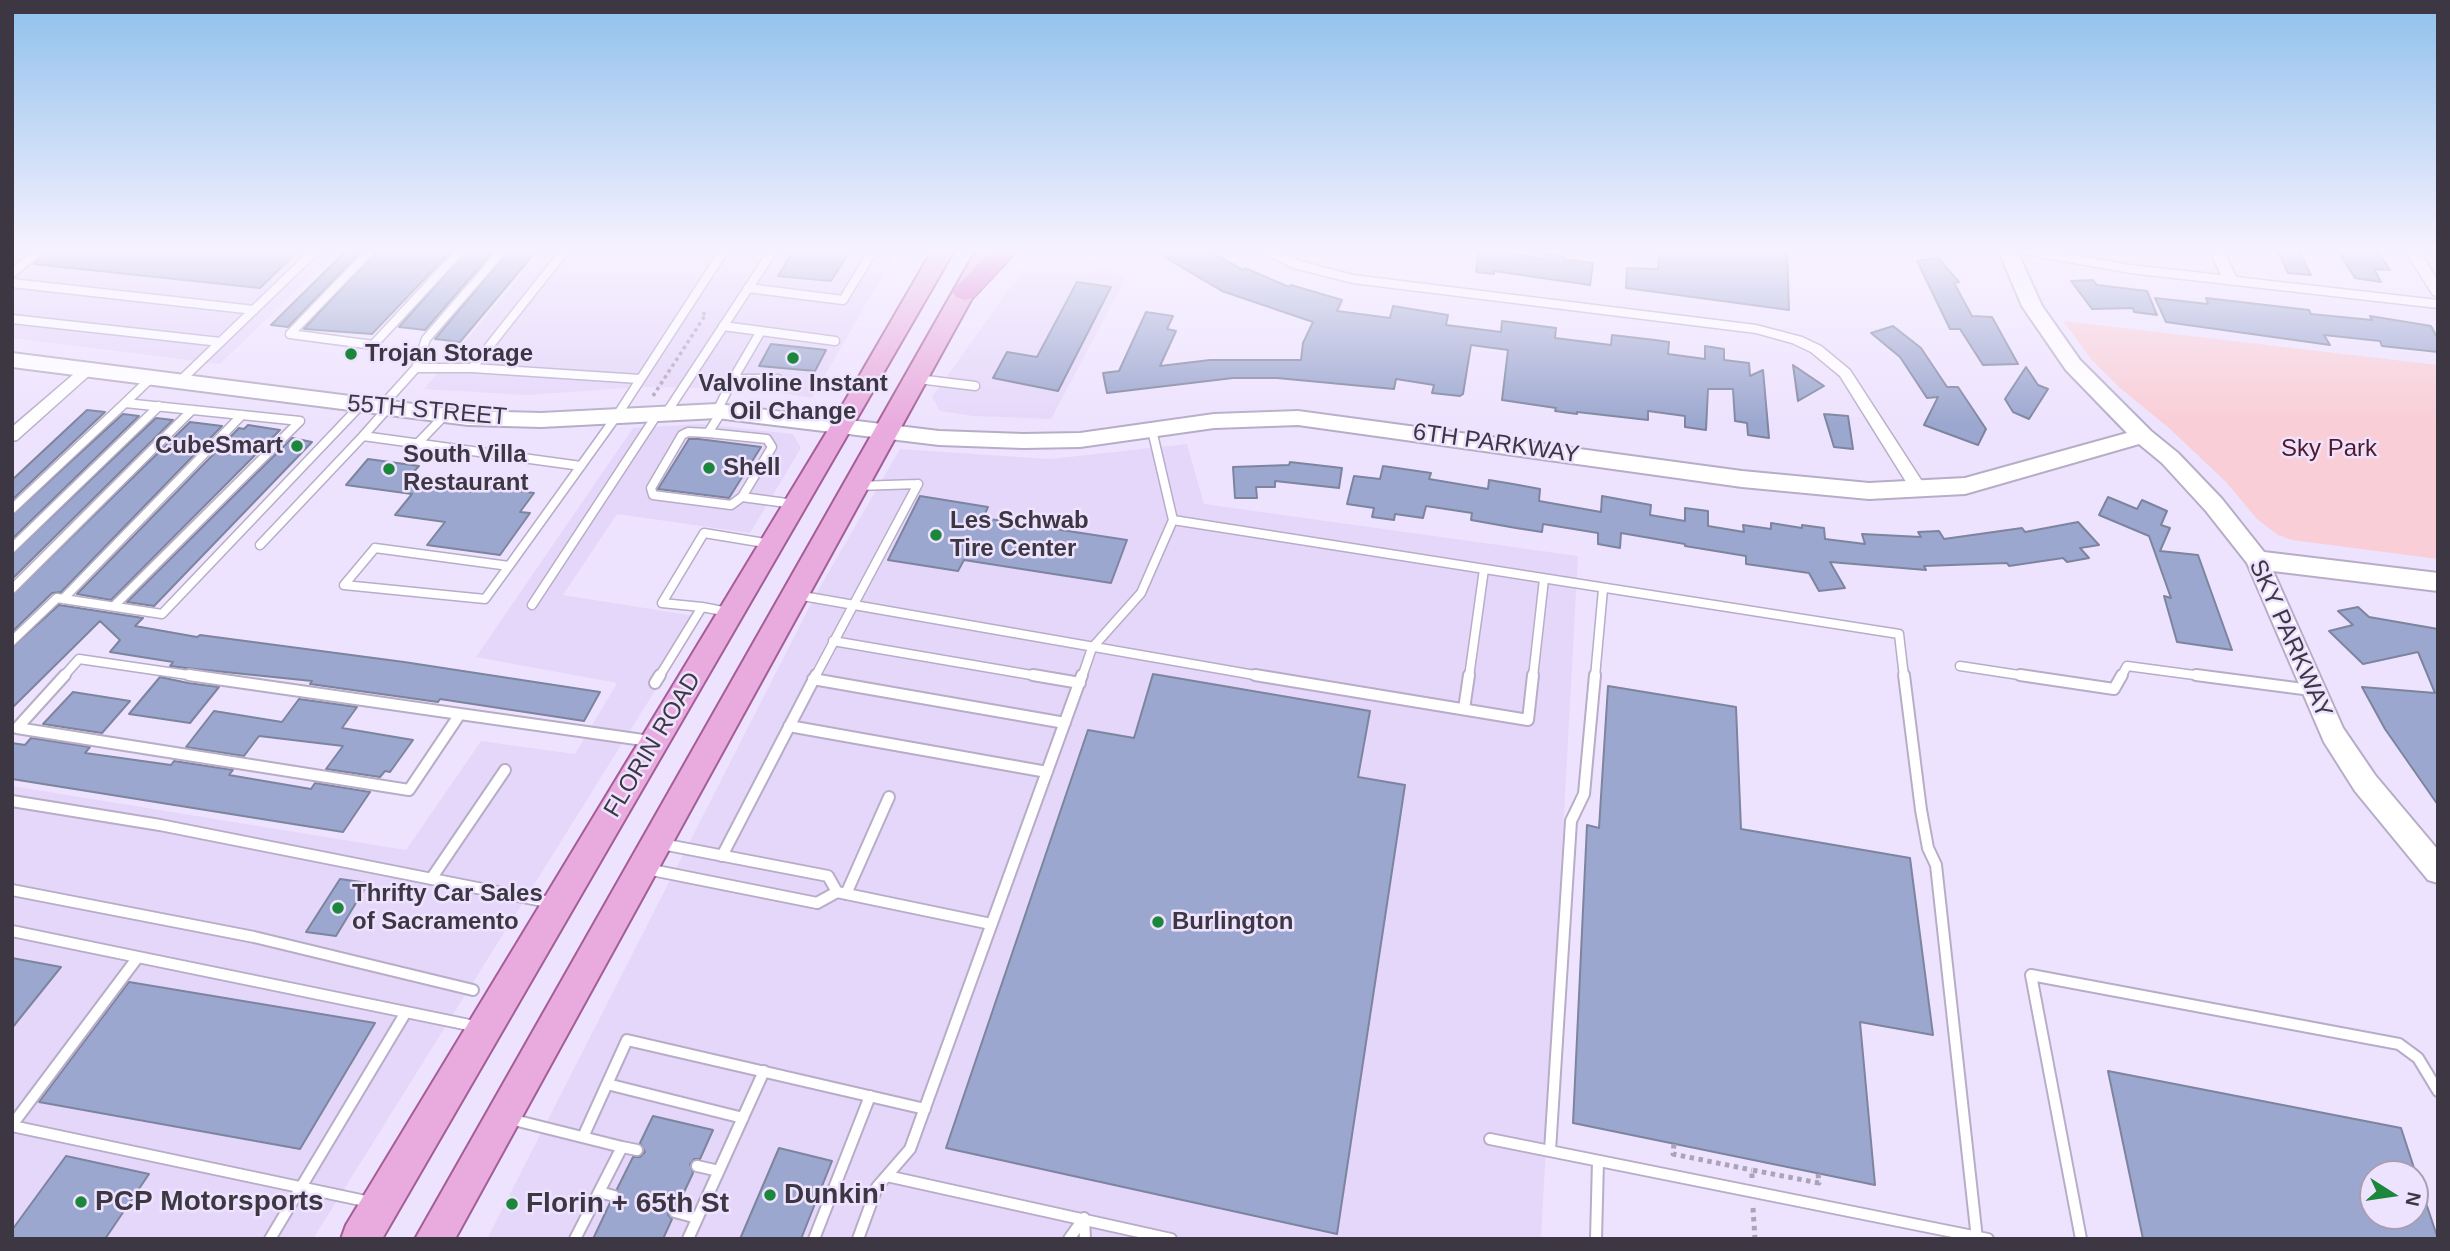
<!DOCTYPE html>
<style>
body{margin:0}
#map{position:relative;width:2450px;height:1251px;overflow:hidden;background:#eee3fe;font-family:Arial,sans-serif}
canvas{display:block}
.frame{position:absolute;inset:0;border:14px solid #3c3742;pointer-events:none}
.north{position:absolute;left:2359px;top:1160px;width:70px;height:70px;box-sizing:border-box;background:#eee3fe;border:2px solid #a79eb3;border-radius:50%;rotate:102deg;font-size:19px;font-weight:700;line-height:28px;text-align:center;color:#3c3742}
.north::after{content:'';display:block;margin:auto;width:24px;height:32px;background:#1b863c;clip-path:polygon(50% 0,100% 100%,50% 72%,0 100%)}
</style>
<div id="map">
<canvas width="2450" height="1251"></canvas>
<div class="frame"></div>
<div class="north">N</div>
</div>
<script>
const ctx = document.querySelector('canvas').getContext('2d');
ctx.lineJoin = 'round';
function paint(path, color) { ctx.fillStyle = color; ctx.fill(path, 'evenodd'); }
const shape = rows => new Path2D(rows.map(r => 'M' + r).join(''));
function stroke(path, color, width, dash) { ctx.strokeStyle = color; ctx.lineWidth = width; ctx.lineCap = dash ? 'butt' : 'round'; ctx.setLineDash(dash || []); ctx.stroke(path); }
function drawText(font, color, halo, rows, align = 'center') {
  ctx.font = font + ' Arial,sans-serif'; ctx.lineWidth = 5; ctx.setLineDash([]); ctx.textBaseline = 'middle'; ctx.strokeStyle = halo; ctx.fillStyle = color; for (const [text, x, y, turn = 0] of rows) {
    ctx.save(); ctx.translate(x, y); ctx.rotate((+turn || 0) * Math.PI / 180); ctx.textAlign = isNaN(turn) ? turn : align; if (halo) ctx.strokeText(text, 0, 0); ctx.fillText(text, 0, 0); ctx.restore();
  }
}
paint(shape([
 [12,249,340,249,220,364,12,338],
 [544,249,898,249,812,398,756,389,698,388,642,387,527,395,424,389],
 [1038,249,1068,249,1126,278,1051,419,973,416,940,411,932,397],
 [701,424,793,434,801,448,750,533,617,514,563,595,701,617,313,1239,12,1239,12,786,406,850,481,741,575,754,617,683,476,657,633,428],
 [1187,444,1204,504,1578,556,1541,1239,487,1239,816,594,900,449,1050,459]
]), '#e5d7fa');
paint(shape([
 [2063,321,2438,365,2438,559,2292,540,2278,535,2257,519,2226,482,2169,428,2120,388,2092,360]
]), '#f9ced6');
const building = shape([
 [48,249,300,249,260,288,34,264,48,249],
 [348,249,363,249,288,327,271,325,348,249],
 [378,249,453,249,372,334,304,329,378,249],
 [468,249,495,249,425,330,399,327,468,249],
 [510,249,538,249,460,342,435,339,510,249],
 [795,249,851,249,831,281,778,276,795,249],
 [1151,249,1205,249,1243,270,1245,268,1289,287,1291,285,1342,300,1337,311,1390,318,1393,306,1448,315,1446,325,1501,332,1502,321,1556,328,1555,338,1611,345,1612,335,1655,340,1669,342,1668,354,1705,359,1705,346,1724,349,1724,360,1749,363,1750,376,1763,370,1769,438,1748,435,1747,423,1735,421,1733,389,1708,389,1706,430,1685,427,1685,416,1648,411,1648,420,1577,412,1577,414,1555,411,1556,408,1502,400,1508,350,1471,345,1463,394,1460,396,1432,393,1434,385,1396,379,1394,389,1277,378,1233,378,1107,393,1103,373,1119,371,1146,312,1173,316,1167,329,1176,331,1160,366,1210,360,1301,360,1303,343,1313,322,1222,291,1151,249],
 [1479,249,1497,249,1496,252,1544,259,1545,253,1564,256,1563,259,1593,263,1590,285,1494,271,1494,274,1476,272,1479,249],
 [1659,249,1787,249,1789,310,1626,288,1627,268,1658,269,1659,249],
 [2277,249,2298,249,2311,275,2288,273,2277,249],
 [2337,249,2376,249,2390,270,2374,269,2381,282,2355,278,2337,249],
 [1938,258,1959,282,1954,283,1972,316,1992,317,2018,364,1983,365,1960,329,1950,329,1917,261,1938,258],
 [2093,280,2097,285,2147,291,2157,315,2134,312,2133,308,2092,309,2071,281,2093,280],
 [1077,282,1111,287,1058,391,993,378,1007,352,1037,357,1077,282],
 [2155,298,2208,304,2206,298,2309,310,2311,314,2372,320,2370,316,2431,326,2438,339,2438,352,2382,346,2380,341,2324,335,2330,345,2166,322,2155,298],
 [1893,326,1921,348,1947,387,1958,387,1986,429,1978,445,1924,425,1938,397,1927,398,1900,357,1871,333,1893,326],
 [771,344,826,350,815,371,759,366,771,344],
 [1793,365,1824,386,1798,401,1793,365],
 [2026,367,2038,385,2048,389,2029,419,2013,412,2005,399,2026,367],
 [87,410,105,412,12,500,12,480,87,410],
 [123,414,139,416,12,539,12,515,123,414],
 [1824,414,1848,416,1853,449,1834,447,1824,414],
 [156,418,173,420,12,579,12,554,156,418],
 [190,422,222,426,61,592,52,593,12,632,12,595,190,422],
 [248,425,280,430,111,600,77,594,239,428,244,429,248,425],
 [292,438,312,442,154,606,127,602,292,438],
 [689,439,699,439,761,447,729,498,658,489,689,439],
 [368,459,419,466,410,476,534,493,520,512,530,513,500,555,427,545,445,522,395,515,412,494,346,485,368,459],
 [1290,462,1342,468,1339,488,1275,481,1275,487,1256,487,1257,498,1235,498,1233,467,1289,465,1290,462],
 [1383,466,1431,473,1429,479,1488,489,1489,480,1513,484,1540,489,1539,501,1601,512,1602,496,1651,505,1650,515,1685,521,1685,508,1708,511,1708,526,1744,532,1743,525,1771,529,1771,523,1802,528,1802,525,1824,528,1825,539,1865,544,1862,534,1921,537,1918,532,1939,531,1944,539,2022,528,2025,532,2078,522,2099,545,2080,548,2089,558,2067,562,2063,558,2009,566,2007,563,1924,566,1926,570,1830,562,1845,588,1819,591,1809,573,1746,564,1746,556,1685,546,1685,544,1621,533,1620,548,1598,544,1598,533,1543,524,1542,532,1516,528,1471,520,1472,513,1426,506,1423,518,1395,514,1394,520,1372,517,1374,508,1347,504,1354,476,1380,479,1383,466],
 [920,496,988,507,983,518,1127,540,1111,583,964,560,958,571,888,560,920,496],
 [2108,497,2137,509,2142,500,2167,511,2161,525,2170,528,2160,551,2198,555,2232,650,2177,642,2164,596,2171,598,2149,536,2099,515,2108,497],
 [59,605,143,618,135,626,197,637,200,635,404,662,600,692,584,721,440,699,438,702,310,684,312,681,186,668,170,666,173,662,110,652,120,640,100,621,12,708,12,647,59,605],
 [2358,607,2369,617,2438,629,2438,805,2385,729,2362,687,2435,693,2418,652,2363,664,2329,631,2353,625,2338,611,2358,607],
 [1153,674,1370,711,1358,777,1405,785,1337,1234,946,1148,1088,730,1134,738,1153,674],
 [160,677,188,683,219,687,190,723,129,714,160,677],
 [1608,686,1736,707,1741,829,1910,858,1933,1035,1860,1022,1875,1185,1573,1123,1587,825,1599,828,1608,686],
 [73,692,130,701,102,733,43,724,73,692],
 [299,699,357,707,342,728,413,740,390,772,385,771,380,777,326,769,343,746,259,736,244,756,186,747,214,711,282,722,299,699],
 [31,738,90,747,85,753,171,765,174,761,233,770,229,775,311,789,315,783,370,792,343,832,12,779,12,743,25,745,31,738],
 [340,879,368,883,336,936,306,932,340,879],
 [12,958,61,967,12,1028,12,958],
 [129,982,375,1023,300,1149,39,1102,129,982],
 [2108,1071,2401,1128,2416,1174,2373,1174,2373,1216,2415,1216,2415,1179,2418,1179,2438,1239,2143,1239,2108,1071],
 [653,1116,713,1130,700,1159,694,1159,690,1164,693,1173,678,1205,672,1205,668,1209,668,1215,672,1219,663,1239,593,1239,610,1203,617,1203,621,1199,617,1189,633,1157,640,1157,645,1152,640,1143,653,1116],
 [779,1148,832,1161,801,1239,740,1239,779,1148],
 [66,1156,149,1174,105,1239,12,1239,12,1230,66,1156]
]);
paint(building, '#9ca7cf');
stroke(building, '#7d849e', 2);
const laneFar1 = shape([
 [372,249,290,334,373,345,462,249],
 [12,273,42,249],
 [12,283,254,310],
 [748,288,843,300,874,249],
 [12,319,220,342],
 [723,326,761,331],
 [416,368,426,339,504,249],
 [472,368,640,379],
 [733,379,761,331,835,341],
 [918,379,975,386],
 [179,382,317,249],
 [125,403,151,378],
 [380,408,416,368,472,368,566,249],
 [717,411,733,379,778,379],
 [722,411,708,433,767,439,772,447,742,497,794,504],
 [667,412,774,249],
 [708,433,688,432,682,435,651,488,653,495,731,505,742,497],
 [363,436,387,409],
 [418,443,444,416],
 [857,486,918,484],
 [12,509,125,403,300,421,114,606],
 [1173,520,1899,634,1904,677],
 [260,545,363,436,581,466],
 [12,548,159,406],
 [375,548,509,566,485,599,344,585,375,548],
 [509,566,616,417,725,249],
 [12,589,192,410],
 [797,595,1266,677],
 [63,599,242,415],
 [532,605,658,413],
 [702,607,728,612],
 [12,641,57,598,162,614,360,406],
 [833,641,1043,677],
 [1960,666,2032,677],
 [63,677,79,659,202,677],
 [659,677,702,607,662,603,704,533,771,544],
 [815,677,918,484],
 [1082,677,1092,648,1141,593,1173,520,1152,430],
 [1469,677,1484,569],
 [1533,677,1544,579],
 [1595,677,1603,589],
 [2121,677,2127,666,2209,677]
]);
const lane = shape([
 [65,675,17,728,409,790,460,714],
 [189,675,460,714],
 [1033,675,1080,683],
 [1255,675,1528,720,1533,675],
 [1904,675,1921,810,1928,848,1936,865,1977,1239],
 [2020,675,2114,689,2122,675],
 [2196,675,2311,690],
 [813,679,1065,723],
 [655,683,660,675],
 [1464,709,1469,675],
 [460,714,650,741],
 [789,726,1047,772],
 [12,801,160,825,553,903],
 [662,844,828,876,837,892],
 [722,856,816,675],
 [647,869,817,903,837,892,991,924],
 [431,879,505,770],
 [12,890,254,937,473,990],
 [846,894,889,797],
 [12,931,138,957],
 [607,1084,743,1118],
 [510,1119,622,1147,575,1239],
 [12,1125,138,957,479,1027],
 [12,1126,370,1202],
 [583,1137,627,1040,925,1109],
 [1490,1139,1988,1239],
 [622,1147,637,1150],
 [1550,1151,1571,821,1584,794,1595,675],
 [697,1166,719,1171],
 [887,1176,1171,1239],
 [599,1192,614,1196],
 [675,1212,697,1218],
 [1084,1218,1085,1239],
 [270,1239,406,1012],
 [688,1239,764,1071],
 [814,1239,870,1096],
 [858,1239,877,1187,910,1149,1082,675],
 [1069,1239,1084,1218],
 [1596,1239,1598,1161],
 [2081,1239,2031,975,2399,1044,2418,1058,2438,1091]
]);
const street = shape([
 [1255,249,1273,249,1303,262,1353,275,1756,325,1802,337,1821,346,1850,370,1927,489,1925,493,1913,493,1840,376,1811,352,1792,343,1756,333,1353,283,1293,268,1255,249],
 [2011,249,2040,249,2130,265,2221,275,2209,249,2223,249,2236,277,2438,300,2438,308,2130,273,2018,253,2011,249],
 [2404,249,2418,249,2438,281,2438,296,2433,295,2404,249],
 [87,365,92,367,94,370,92,373,17,440,12,441,12,427,82,367,87,365]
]);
const secondary = shape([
 [1998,249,2016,249,2042,306,2080,360,2151,431,2178,453,2222,499,2264,552,2438,573,2438,591,2273,571,2343,728,2375,775,2438,850,2438,883,2428,880,2355,791,2324,742,2247,563,2206,511,2162,463,2139,444,1965,494,1869,499,1742,487,1298,425,1214,428,1080,447,1023,448,939,445,717,418,541,427,468,425,12,367,12,353,468,411,541,413,717,404,939,431,1023,434,1080,433,1214,414,1298,411,1742,471,1869,483,1965,478,2127,433,2066,370,2022,306,1998,249]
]);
const primary = shape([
 [933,249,955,249,382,1239,341,1239,346,1225,831,425,933,249],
 [977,249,999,249,455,1239,415,1239,977,249]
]);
const highway = shape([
 [993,249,1019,249,974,297,965,300,956,297,953,292,956,287,993,249]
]);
stroke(laneFar1, '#b8adc7', 11);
stroke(lane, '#b8adc7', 14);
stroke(street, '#b8adc7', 3);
stroke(secondary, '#b8adc7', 4);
stroke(primary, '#a35e98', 4);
stroke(highway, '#a35e98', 3);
stroke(shape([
 [653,396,706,314,700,313]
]), '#aba3b8', 3.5, [3.5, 3.5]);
stroke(shape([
 [1674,1144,1673,1154,1752,1170],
 [1752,1178,1752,1170,1819,1183,1818,1173],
 [1753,1208,1755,1239]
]), '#aba3b8', 5, [4.5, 4.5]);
stroke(laneFar1, '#fff', 8);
stroke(lane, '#fff', 10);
paint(street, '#fff');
paint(secondary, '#fff');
paint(primary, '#e9abdd');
paint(highway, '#db73c7');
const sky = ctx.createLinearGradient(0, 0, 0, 424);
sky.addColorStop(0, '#8fc0ec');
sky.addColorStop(0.59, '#f7f2ff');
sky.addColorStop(1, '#f7f2ff00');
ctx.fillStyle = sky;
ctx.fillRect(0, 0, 2450, 424);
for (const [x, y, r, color] of [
 [351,354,7,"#1b863c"],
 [793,358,7,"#1b863c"],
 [297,446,7,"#1b863c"],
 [709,468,7,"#1b863c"],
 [389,469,7,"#1b863c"],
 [936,535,7,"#1b863c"],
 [338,908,7,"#1b863c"],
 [1158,922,7,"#1b863c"],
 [770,1195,7,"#1b863c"],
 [81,1202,7,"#1b863c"],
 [512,1204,7,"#1b863c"]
]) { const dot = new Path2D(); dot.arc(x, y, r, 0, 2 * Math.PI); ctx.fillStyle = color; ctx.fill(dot); stroke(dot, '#eee3fe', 2.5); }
drawText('bold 24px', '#3c3742', '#eee3fe', [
 ["Trojan Storage",365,354],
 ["Valvoline Instant",793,384,"center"],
 ["Oil Change",793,412,"center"],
 ["CubeSmart",283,446,"right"],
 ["South Villa",403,455],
 ["Restaurant",403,483],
 ["Shell",723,468],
 ["Les Schwab",950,521],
 ["Tire Center",950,549],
 ["Thrifty Car Sales",352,894],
 ["of Sacramento",352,922],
 ["Burlington",1172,922]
], 'left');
drawText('24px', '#3c3742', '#eee3fe', [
 ["55TH STREET",427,411,5],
 ["6TH PARKWAY",1496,444,8],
 ["SKY PARKWAY",2290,639,66],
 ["FLORIN ROAD",653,745,-59]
]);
drawText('24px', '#531829', '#eee3fe', [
 ["Sky Park",2329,449]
]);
drawText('bold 28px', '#3c3742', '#eee3fe', [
 ["Dunkin'",784,1195],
 ["PCP Motorsports",95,1202],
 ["Florin + 65th St",526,1204]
], 'left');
</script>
